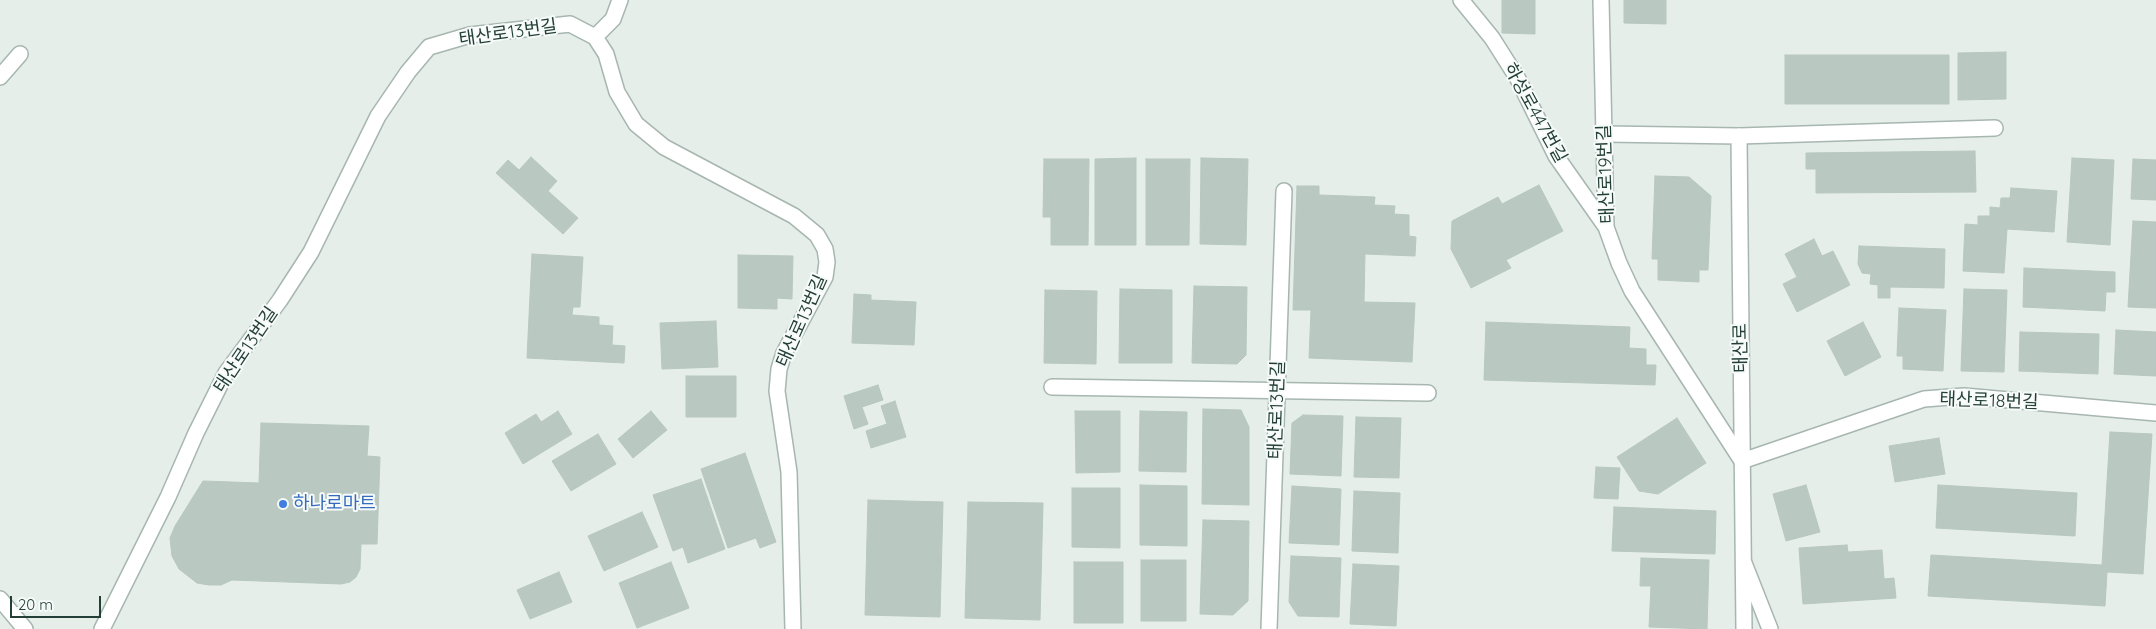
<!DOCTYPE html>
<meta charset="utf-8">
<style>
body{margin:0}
#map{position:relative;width:2156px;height:629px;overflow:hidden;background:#e5eee9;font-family:Quicksand,sans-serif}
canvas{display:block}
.scale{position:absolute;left:10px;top:596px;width:91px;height:22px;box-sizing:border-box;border:2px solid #243f37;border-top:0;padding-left:6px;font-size:15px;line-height:18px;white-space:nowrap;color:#243f37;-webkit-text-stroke:4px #f6faf8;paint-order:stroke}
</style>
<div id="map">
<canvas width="2156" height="629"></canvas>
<div class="scale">20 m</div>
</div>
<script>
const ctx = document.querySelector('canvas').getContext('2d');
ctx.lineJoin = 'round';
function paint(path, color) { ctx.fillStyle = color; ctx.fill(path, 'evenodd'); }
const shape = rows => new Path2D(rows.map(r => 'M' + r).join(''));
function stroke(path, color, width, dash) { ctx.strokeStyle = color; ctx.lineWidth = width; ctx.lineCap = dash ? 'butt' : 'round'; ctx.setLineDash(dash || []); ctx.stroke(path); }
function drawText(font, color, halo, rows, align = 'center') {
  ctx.font = font + ' Quicksand,"Noto Sans KR",sans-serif'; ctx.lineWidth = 4; ctx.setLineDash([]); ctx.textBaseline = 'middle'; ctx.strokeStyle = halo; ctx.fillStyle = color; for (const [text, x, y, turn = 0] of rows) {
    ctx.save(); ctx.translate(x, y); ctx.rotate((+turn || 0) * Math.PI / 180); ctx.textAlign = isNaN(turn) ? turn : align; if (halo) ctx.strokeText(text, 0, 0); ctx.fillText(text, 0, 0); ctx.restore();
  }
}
const building = shape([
 [1502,0,1535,0,1535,34,1502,33,1502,0],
 [1624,0,1666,0,1666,24,1624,23,1624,0],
 [2006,52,2006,99,1958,100,1958,53,2006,52],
 [1785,55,1949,55,1949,104,1785,104,1785,55],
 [1975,151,1976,192,1816,193,1816,169,1806,169,1806,153,1975,151],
 [531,157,557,181,548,191,578,218,563,234,496,173,508,160,519,170,531,157],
 [1136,158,1136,245,1095,245,1095,159,1136,158],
 [1201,158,1248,159,1246,245,1200,244,1201,158],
 [2072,158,2114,160,2110,245,2067,242,2072,158],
 [1044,159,1089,159,1088,245,1051,245,1051,217,1043,217,1044,159],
 [1146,159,1190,159,1189,245,1146,245,1146,159],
 [2133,159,2156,160,2156,200,2131,199,2133,159],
 [1655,176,1689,177,1711,196,1708,270,1699,270,1699,282,1658,280,1658,259,1652,259,1655,176],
 [1539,185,1563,231,1506,260,1511,268,1471,288,1451,249,1452,221,1498,197,1502,204,1539,185],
 [1297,186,1319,186,1319,195,1375,197,1374,205,1395,206,1394,214,1409,215,1409,236,1416,237,1415,256,1365,254,1364,302,1415,303,1412,362,1309,358,1311,310,1293,310,1297,186],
 [2011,188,2057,191,2054,232,2007,229,2004,273,1963,271,1965,224,1978,225,1978,216,1990,216,1990,207,2000,208,2001,198,2010,198,2011,188],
 [2133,221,2156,222,2156,308,2128,307,2133,221],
 [1814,239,1822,256,1833,251,1850,285,1797,312,1783,284,1797,277,1785,254,1814,239],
 [1859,246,1945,249,1944,288,1890,287,1890,298,1878,298,1878,285,1870,284,1871,274,1862,273,1858,264,1859,246],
 [532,254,583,257,580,307,573,307,572,315,599,317,599,325,613,326,612,345,625,346,624,363,527,358,532,254],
 [738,255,793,256,792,299,777,298,777,309,738,308,738,255],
 [2024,268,2115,272,2115,292,2106,292,2105,311,2023,307,2024,268],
 [1194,286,1247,287,1246,355,1237,364,1192,363,1194,286],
 [1120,289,1172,290,1172,363,1119,363,1120,289],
 [1964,289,2007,290,2004,372,1961,371,1964,289],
 [1045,290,1097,291,1096,364,1044,363,1045,290],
 [854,294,871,295,871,300,916,302,914,345,852,343,854,294],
 [1899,308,1946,310,1943,371,1903,369,1903,356,1897,356,1899,308],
 [716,321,718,367,662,369,660,323,716,321],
 [1486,322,1630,327,1629,348,1646,349,1646,365,1656,365,1655,385,1484,380,1486,322],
 [1863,322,1881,357,1845,376,1827,341,1863,322],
 [2116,330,2156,332,2156,376,2114,374,2116,330],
 [2020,332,2099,334,2098,374,2019,371,2020,332],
 [686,376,736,376,736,417,686,417,686,376],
 [878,385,883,400,862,407,868,424,854,429,844,396,878,385],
 [895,401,906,437,871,448,866,431,887,424,881,406,895,401],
 [1203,409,1241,410,1249,427,1249,505,1202,504,1203,409],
 [558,411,572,434,523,464,505,433,536,414,541,422,558,411],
 [651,411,667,430,633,458,618,439,651,411],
 [1075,411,1120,411,1120,472,1076,473,1075,411],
 [1140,411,1187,412,1186,472,1139,471,1140,411],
 [1303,415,1343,416,1341,476,1290,474,1292,423,1303,415],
 [1356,417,1401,418,1399,478,1354,477,1356,417],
 [1677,418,1706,463,1658,494,1639,491,1617,457,1677,418],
 [261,423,369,426,367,456,380,457,377,544,361,544,360,569,356,577,350,582,341,584,232,580,221,585,209,585,197,583,179,569,172,556,170,538,175,526,203,481,259,483,261,423],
 [2110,432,2152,434,2143,574,2107,572,2105,606,1928,596,1931,555,2102,565,2110,432],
 [598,434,616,464,571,491,552,461,598,434],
 [1939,438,1945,474,1895,482,1889,446,1939,438],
 [745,453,776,542,760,548,756,538,728,548,701,469,745,453],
 [1596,467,1620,468,1618,499,1594,498,1596,467],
 [701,479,725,549,688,563,683,547,673,551,653,495,701,479],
 [1140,485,1187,486,1187,546,1140,545,1140,485],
 [1806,485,1820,532,1786,541,1773,494,1806,485],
 [1938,485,2077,493,2075,536,1936,528,1938,485],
 [1292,486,1341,489,1339,545,1289,543,1292,486],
 [1072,488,1120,488,1120,548,1072,547,1072,488],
 [1354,491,1400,493,1398,553,1352,551,1354,491],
 [868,500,943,502,940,617,865,615,868,500],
 [968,502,1043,503,1040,620,965,618,968,502],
 [1614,507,1716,511,1715,554,1612,551,1614,507],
 [642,512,658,547,604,571,588,536,642,512],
 [1203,520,1249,521,1248,601,1233,615,1200,614,1203,520],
 [1847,545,1848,552,1882,550,1884,579,1894,578,1896,598,1803,604,1799,548,1847,545],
 [1291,556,1341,558,1339,617,1298,616,1289,602,1291,556],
 [1641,558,1709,560,1707,629,1649,627,1651,586,1640,586,1641,558],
 [1141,560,1186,560,1186,621,1141,621,1141,560],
 [671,562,689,608,637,628,619,583,671,562],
 [1074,562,1123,562,1123,623,1074,623,1074,562],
 [1353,564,1399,566,1396,626,1350,624,1353,564],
 [559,572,572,602,530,619,517,590,559,572]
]);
paint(building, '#bac8c2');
stroke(building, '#b7c7c0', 1);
const service = shape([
 [1461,0,1492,38,1518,79,1556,156,1606,227],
 [1601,0,1606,227,1619,263,1632,291,1742,461,1924,399,1964,396,2156,413],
 [595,37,613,19,620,0],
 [0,77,20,54],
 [1739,136,1995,128],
 [1052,387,1428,393],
 [1744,563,1770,629],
 [102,629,168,497,196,433,226,373,280,300,311,252,378,116,408,72,429,47,470,35,570,24,595,37,606,54,617,92,636,124,664,147,794,216,817,235,825,249,827,262,825,277,784,353,779,369,777,391,789,472,793,629],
 [1269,629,1284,191]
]);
const minor = shape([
 [1605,134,1739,136,1744,629]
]);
const tertiary = shape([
 [0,599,25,629]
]);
stroke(service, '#a7b6b0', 18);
stroke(minor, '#a7b6b0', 18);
stroke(tertiary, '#a7b6b0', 18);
stroke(service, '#fff', 15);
stroke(minor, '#fff', 15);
stroke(tertiary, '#fff', 15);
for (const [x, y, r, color] of [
 [283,504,5,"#3f7fe0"]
]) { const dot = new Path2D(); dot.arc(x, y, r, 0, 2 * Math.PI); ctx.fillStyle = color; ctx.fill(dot); stroke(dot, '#f6faf8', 2); }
drawText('18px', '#243f37', '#f6faf8', [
 ["태산로13번길",508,33,-8],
 ["하성로447번길",1535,113,61],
 ["태산로19번길",1606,174,-92],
 ["태산로13번길",802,321,-66],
 ["태산로",1741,348,-91],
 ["태산로13번길",246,350,-56],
 ["태산로18번길",1989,401,2],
 ["태산로13번길",1277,410,-88]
]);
drawText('18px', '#366cbe', '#f6faf8', [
 ["하나로마트",293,504]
], 'left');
</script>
